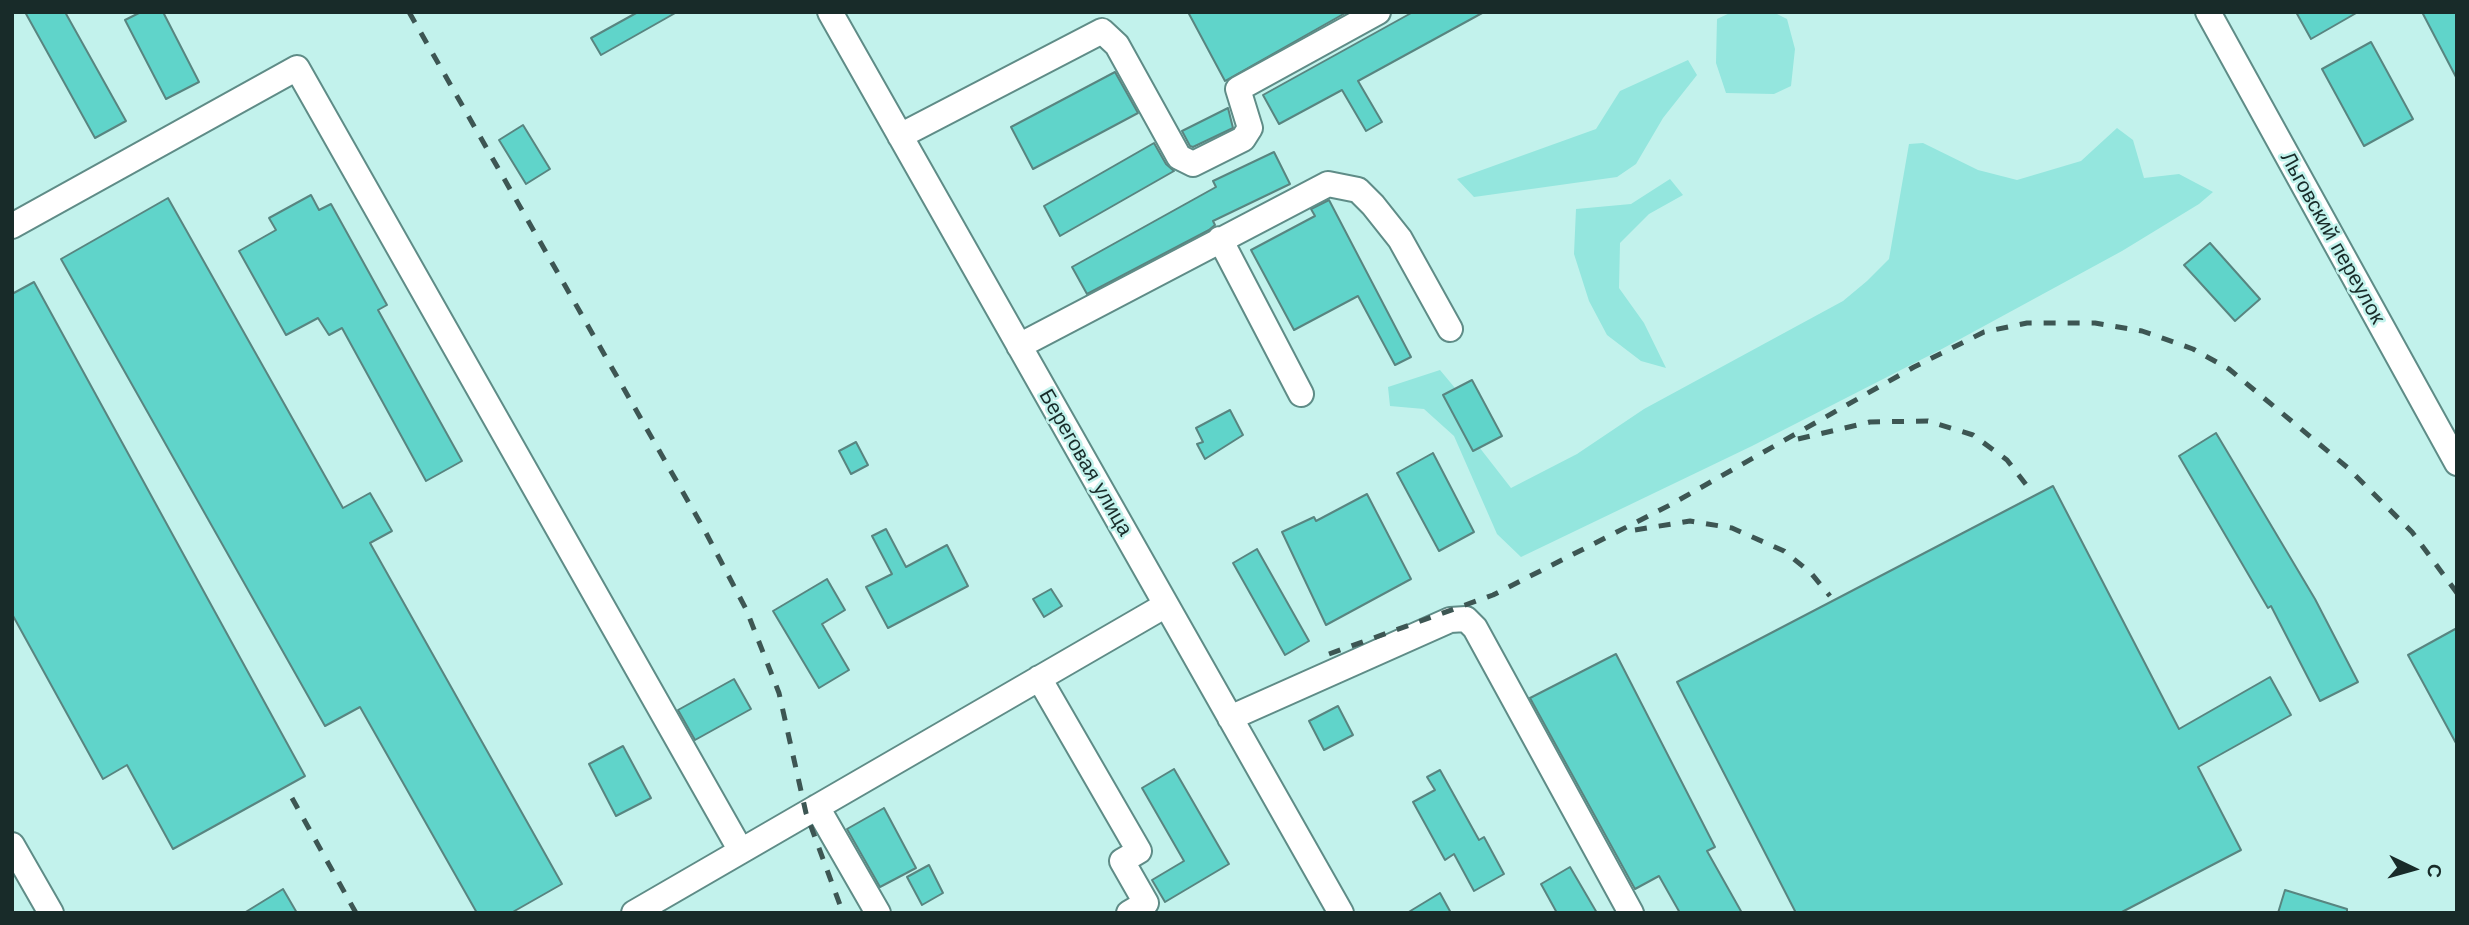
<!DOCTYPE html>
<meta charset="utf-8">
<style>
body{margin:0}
#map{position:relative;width:2469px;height:925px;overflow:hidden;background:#c2f2ec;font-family:Arial,sans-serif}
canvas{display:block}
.frame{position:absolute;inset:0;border:14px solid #182b29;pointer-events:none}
.north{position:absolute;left:2378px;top:834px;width:70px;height:70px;-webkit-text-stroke:5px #c2f2ec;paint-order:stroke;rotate:95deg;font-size:19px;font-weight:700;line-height:28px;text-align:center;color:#182b29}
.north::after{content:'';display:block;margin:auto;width:24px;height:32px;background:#182b29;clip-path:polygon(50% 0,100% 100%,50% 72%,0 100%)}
</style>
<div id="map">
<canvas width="2469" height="925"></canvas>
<div class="frame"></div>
<div class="north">С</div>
</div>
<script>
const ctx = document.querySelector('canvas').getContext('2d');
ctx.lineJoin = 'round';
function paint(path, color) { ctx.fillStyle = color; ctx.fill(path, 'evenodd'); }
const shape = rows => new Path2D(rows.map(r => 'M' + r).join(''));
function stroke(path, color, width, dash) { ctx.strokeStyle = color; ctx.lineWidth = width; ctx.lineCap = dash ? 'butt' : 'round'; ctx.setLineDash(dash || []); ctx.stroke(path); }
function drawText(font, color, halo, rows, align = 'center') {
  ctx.font = font + ' Arial,sans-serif'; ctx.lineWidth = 5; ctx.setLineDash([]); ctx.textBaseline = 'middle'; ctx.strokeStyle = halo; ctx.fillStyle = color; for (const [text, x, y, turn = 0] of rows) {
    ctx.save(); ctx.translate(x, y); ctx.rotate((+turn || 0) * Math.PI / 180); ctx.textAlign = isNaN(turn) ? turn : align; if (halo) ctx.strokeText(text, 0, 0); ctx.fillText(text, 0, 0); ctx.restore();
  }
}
paint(shape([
 [1732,12,1773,12,1787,19,1795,49,1791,86,1774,94,1726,93,1716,63,1717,19],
 [1688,60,1697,75,1663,118,1636,164,1617,177,1474,197,1457,179,1596,129,1620,91],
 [2117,128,2133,140,2144,178,2179,174,2213,192,2199,204,2122,251,1940,350,1752,446,1521,557,1497,534,1454,436,1424,409,1390,406,1388,387,1440,370,1455,388,1469,434,1511,488,1577,454,1644,409,1843,301,1867,281,1889,259,1909,144,1923,143,1978,170,2017,180,2081,161],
 [1670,179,1683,195,1649,214,1620,243,1619,288,1644,323,1666,368,1641,361,1607,335,1589,301,1574,254,1576,209,1631,204]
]), '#94e6de');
const building = shape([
 [25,12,65,12,126,121,95,138,25,12],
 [141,12,163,12,199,82,166,99,125,20,141,12],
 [638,12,677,12,601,55,591,38,638,12],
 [1188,12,1347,12,1225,81,1188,12],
 [1413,12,1484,12,1358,81,1382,122,1366,131,1342,90,1279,124,1263,95,1413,12],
 [2296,12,2358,12,2311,39,2296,12],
 [2422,12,2457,12,2457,79,2422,12],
 [2371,42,2413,119,2364,146,2322,69,2371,42],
 [1115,72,1138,113,1033,169,1011,127,1115,72],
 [1228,108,1233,128,1193,147,1190,146,1182,131,1228,108],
 [523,125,550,169,526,184,499,140,523,125],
 [1154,143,1166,164,1174,171,1060,236,1044,206,1154,143],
 [1274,152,1290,184,1213,221,1215,225,1209,230,1087,294,1072,267,1216,187,1213,181,1274,152],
 [311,195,319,210,331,204,387,305,378,310,462,461,426,481,342,328,329,335,318,318,286,335,239,251,276,230,269,218,311,195],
 [168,198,343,508,370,493,392,531,370,543,562,884,511,913,477,913,360,707,325,726,61,259,168,198],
 [1329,200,1411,357,1395,365,1358,296,1294,330,1251,250,1315,216,1311,209,1329,200],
 [2210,243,2260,299,2235,321,2184,265,2210,243],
 [34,282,305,776,173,849,127,765,103,779,12,614,12,294,34,282],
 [1472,380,1502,436,1473,451,1443,395,1472,380],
 [1230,410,1243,435,1205,459,1197,444,1203,442,1196,428,1230,410],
 [2216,433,2315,599,2358,682,2320,701,2271,606,2268,608,2179,456,2216,433],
 [856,442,868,465,851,474,839,451,856,442],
 [1433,453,1474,532,1439,551,1397,473,1433,453],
 [2053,486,2179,729,2270,677,2291,715,2198,767,2241,850,2120,913,1796,913,1677,682,2053,486],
 [1367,494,1411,579,1326,625,1282,532,1314,517,1316,521,1367,494],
 [886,529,906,567,947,545,968,586,888,628,866,587,892,574,872,536,886,529],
 [1257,549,1309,641,1285,655,1233,563,1257,549],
 [827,579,845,610,822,624,849,670,819,688,773,611,827,579],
 [1051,589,1062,606,1044,617,1033,599,1051,589],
 [2457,628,2457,745,2408,655,2457,628],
 [1616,654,1715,847,1707,851,1742,913,1680,913,1659,876,1635,889,1530,698,1616,654],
 [734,679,751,709,695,740,678,710,734,679],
 [1338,706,1353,735,1324,750,1309,721,1338,706],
 [623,746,651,798,616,816,589,764,623,746],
 [1174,769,1229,864,1165,902,1152,880,1184,861,1142,788,1174,769],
 [1440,770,1479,840,1484,837,1504,874,1474,891,1454,854,1445,860,1413,802,1435,790,1427,777,1440,770],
 [884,808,916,868,880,887,847,829,884,808],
 [929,865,943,893,922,905,907,877,929,865],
 [1570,867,1597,913,1557,913,1541,884,1570,867],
 [283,889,297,913,244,913,283,889],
 [2285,890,2347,909,2347,913,2278,913,2285,890],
 [1440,893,1451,913,1407,913,1440,893]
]);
paint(building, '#60d4ca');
stroke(building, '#588580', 2);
const minor = shape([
 [830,12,1341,913],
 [2208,12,2457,463],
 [900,136,1102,31,1117,45,1179,157,1193,164,1243,139,1250,128,1238,89,1378,12],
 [12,226,297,68,741,851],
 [1220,239,1301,394],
 [1019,346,1328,184,1358,190,1373,205,1400,239,1450,329],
 [1039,678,1139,851,1122,861,1146,903,1129,913],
 [1230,718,1450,620,1466,619,1475,628,1631,913],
 [817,807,878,913],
 [12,845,51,913],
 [634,913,1166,605]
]);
stroke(minor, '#5f8c87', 28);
stroke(minor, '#fff', 24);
stroke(shape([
 [409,12,705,531,746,609,779,693,806,813,843,913],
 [1798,439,1870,422,1928,421,1973,435,2007,460,2031,491],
 [1635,530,1690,521,1732,528,1784,551,1811,573,1830,596],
 [1329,654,1493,595,1670,505,1914,367,1984,332,2027,323,2095,323,2142,331,2193,349,2229,369,2348,468,2412,532,2457,593],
 [292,798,356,913]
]), '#3d5653', 5, [12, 12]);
drawText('21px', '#182b29', '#c2f2ec', [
 ["Льговский переулок",2332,238,61],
 ["Береговая улица",1085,463,60]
]);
</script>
